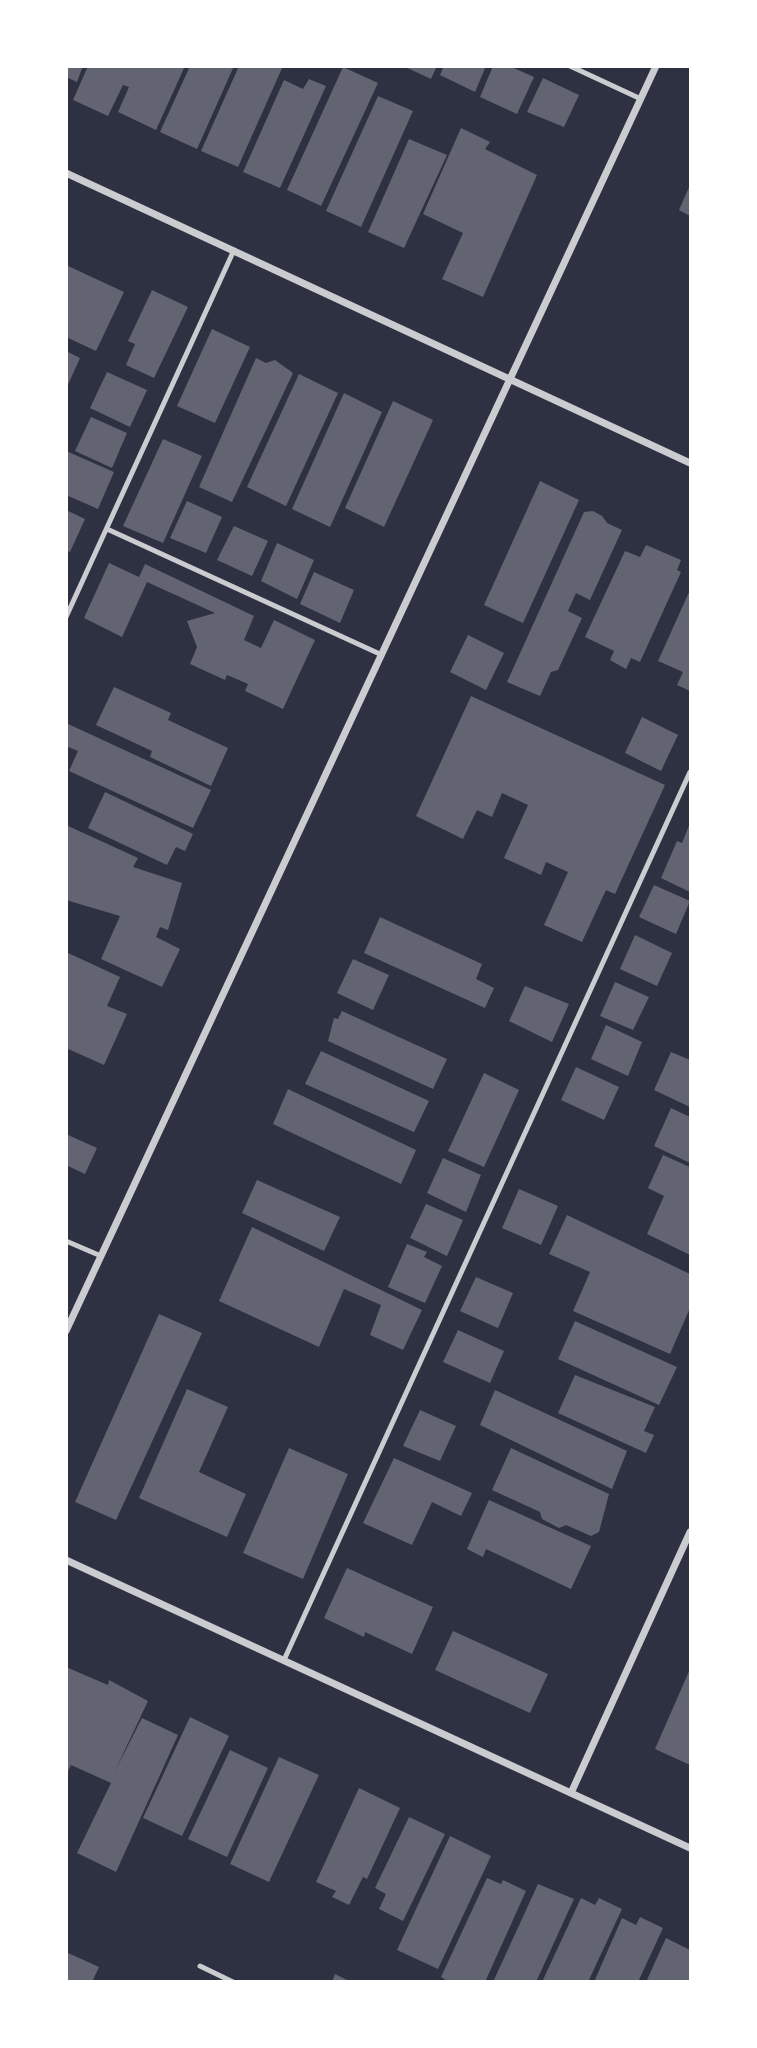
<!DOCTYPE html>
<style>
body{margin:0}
#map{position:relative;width:757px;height:2048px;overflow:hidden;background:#2d3142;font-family:"Space Grotesk",sans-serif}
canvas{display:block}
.frame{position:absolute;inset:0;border:68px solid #fff;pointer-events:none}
</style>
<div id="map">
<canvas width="757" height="2048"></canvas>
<div class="frame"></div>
</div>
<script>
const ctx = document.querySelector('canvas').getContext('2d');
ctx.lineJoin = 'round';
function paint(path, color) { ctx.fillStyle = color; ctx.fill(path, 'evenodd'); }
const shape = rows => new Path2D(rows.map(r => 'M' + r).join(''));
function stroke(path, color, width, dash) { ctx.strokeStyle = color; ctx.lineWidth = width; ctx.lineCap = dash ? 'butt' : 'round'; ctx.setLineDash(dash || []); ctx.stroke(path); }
paint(shape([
 [66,66,83,66,77,82,66,77],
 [88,66,138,68,185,66,156,130,118,112,129,87,123,85,108,116,73,100],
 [190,66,234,66,197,149,160,132],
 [239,66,283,66,238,167,201,151],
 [403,66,437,66,431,79],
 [444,66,486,66,475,92,440,75],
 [493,66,509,66,534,77,517,114,480,97],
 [343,67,378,83,321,206,287,190],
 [543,78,579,95,564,127,527,112],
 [309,79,326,86,280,188,243,172,284,80,303,89],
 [378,96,413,111,361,227,326,211],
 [461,128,490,142,485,149,537,175,483,297,442,279,463,233,423,214],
 [409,139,447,155,404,248,368,232],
 [690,185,690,216,679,210],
 [66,265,124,292,96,351,66,337],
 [152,290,188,307,154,378,126,365,135,344,128,341],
 [212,329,250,347,215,423,177,406],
 [66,351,80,358,66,389],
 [256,358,266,363,275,360,293,373,232,502,199,487],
 [107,372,147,390,130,427,90,408],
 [299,374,338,393,286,506,247,487],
 [344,393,382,412,330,527,292,509],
 [393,401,433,420,384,527,345,508],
 [91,417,127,433,112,468,75,451],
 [163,439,202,456,163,543,123,526],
 [66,451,114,472,98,509,66,495],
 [540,481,579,500,523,623,484,605],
 [187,501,222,517,206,553,170,538],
 [66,510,85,519,70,552,66,550],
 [593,511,602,516,607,523,622,530,590,600,576,593,568,611,582,618,558,670,551,672,540,696,507,682,584,512],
 [234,526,268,541,252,576,217,560],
 [277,543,314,560,297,599,261,581],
 [646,545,681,560,677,570,681,572,640,662,631,658,626,669,610,660,614,651,585,637,625,551,640,557],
 [109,563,139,577,145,564,254,616,244,640,261,648,274,620,315,640,283,709,245,691,248,684,227,675,225,680,190,664,197,647,187,621,215,613,147,582,122,637,84,618],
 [314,572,354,590,340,623,300,604],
 [690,590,690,691,677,685,683,672,658,661],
 [468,635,504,653,486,690,450,672],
 [114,687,171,713,168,720,228,748,211,786,150,757,152,751,96,725],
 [471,696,665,785,615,894,606,890,582,942,544,925,568,872,546,862,541,875,504,858,528,805,502,793,492,817,477,810,463,839,416,816],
 [642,717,678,735,661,771,625,753],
 [66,723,211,790,193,828,69,771,78,751,66,746],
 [105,792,193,834,185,851,176,847,167,865,88,828],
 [690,823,690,892,661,878,677,841,682,843],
 [66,825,138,858,133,867,182,883,168,930,160,927,156,937,180,949,162,987,101,959,120,916,66,900],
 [654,885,690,901,676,934,639,917],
 [380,917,482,964,476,979,494,988,485,1008,364,953],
 [635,935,672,953,657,986,620,969],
 [66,952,120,977,107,1006,127,1014,104,1065,66,1048],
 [353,959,389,975,373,1010,337,993],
 [615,982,649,997,633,1030,600,1016],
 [525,986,569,1004,552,1042,509,1021],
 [342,1011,447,1059,433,1089,328,1041,334,1018,338,1019],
 [606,1025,642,1042,628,1076,591,1059],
 [321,1051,429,1101,414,1132,305,1084],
 [671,1052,690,1060,690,1107,654,1090],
 [576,1067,619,1087,604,1120,561,1100],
 [484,1073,519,1090,484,1167,448,1151],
 [288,1089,416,1150,401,1184,273,1124],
 [671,1108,690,1117,690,1163,654,1146],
 [66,1134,97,1148,85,1174,66,1165],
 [663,1155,690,1167,690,1255,647,1234,664,1196,648,1188],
 [443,1158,481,1175,466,1212,427,1193],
 [257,1180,340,1217,324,1251,242,1213],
 [519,1189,558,1206,541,1245,502,1228],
 [426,1204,463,1220,447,1256,410,1238],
 [567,1215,690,1274,690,1308,670,1354,573,1311,590,1272,549,1254],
 [252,1227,422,1310,403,1350,370,1335,381,1305,344,1289,319,1347,219,1301],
 [407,1244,427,1252,424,1257,442,1266,425,1303,388,1287],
 [476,1277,513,1293,498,1328,460,1311],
 [159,1314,202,1333,116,1520,75,1502],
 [575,1321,677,1367,659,1405,558,1359],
 [458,1330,504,1351,490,1383,443,1362],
 [575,1375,655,1407,644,1431,654,1435,646,1453,558,1413],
 [187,1389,228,1407,199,1472,246,1494,227,1537,139,1498],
 [495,1390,627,1451,612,1489,480,1425],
 [420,1410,456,1426,440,1461,403,1446],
 [289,1448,348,1474,303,1579,243,1553],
 [511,1448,609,1494,599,1532,591,1536,566,1525,559,1528,542,1519,540,1512,492,1490],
 [394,1458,472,1493,461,1516,432,1502,412,1545,363,1523],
 [489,1500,591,1546,571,1589,486,1549,483,1557,467,1549],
 [347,1568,433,1607,412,1654,365,1632,364,1637,324,1618],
 [453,1631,548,1674,530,1713,435,1670],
 [66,1667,108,1685,109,1680,148,1701,114,1773,142,1718,178,1735,116,1872,77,1853,111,1783,71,1765,66,1775],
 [690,1669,690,1765,655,1749],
 [190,1717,229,1736,182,1836,143,1818],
 [230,1750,268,1768,227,1857,188,1839],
 [279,1757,319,1775,269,1882,230,1864],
 [359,1788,400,1808,367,1879,363,1877,349,1905,332,1897,336,1891,316,1882],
 [409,1817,445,1834,403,1921,379,1909,386,1894,375,1888],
 [450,1836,491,1856,438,1969,397,1950],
 [487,1878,501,1884,503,1880,526,1891,485,1982,449,1982,441,1977],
 [538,1884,574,1899,536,1982,493,1982],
 [581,1898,595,1905,599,1898,622,1909,588,1982,542,1982],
 [640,1917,663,1928,638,1982,594,1982,622,1918,636,1925],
 [666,1938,690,1950,690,1982,646,1982],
 [66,1952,99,1967,92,1982,66,1982],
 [335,1974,351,1982,332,1982]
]), '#626471');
stroke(shape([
 [570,66,641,99],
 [107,529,382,655],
 [66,617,234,250],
 [66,1241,101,1256],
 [284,1660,690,772],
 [200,1966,233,1982]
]), '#caccd0', 5);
stroke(shape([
 [66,173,690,463],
 [66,1331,656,66],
 [66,1560,690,1848],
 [571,1793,690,1532]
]), '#caccd0', 7);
</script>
